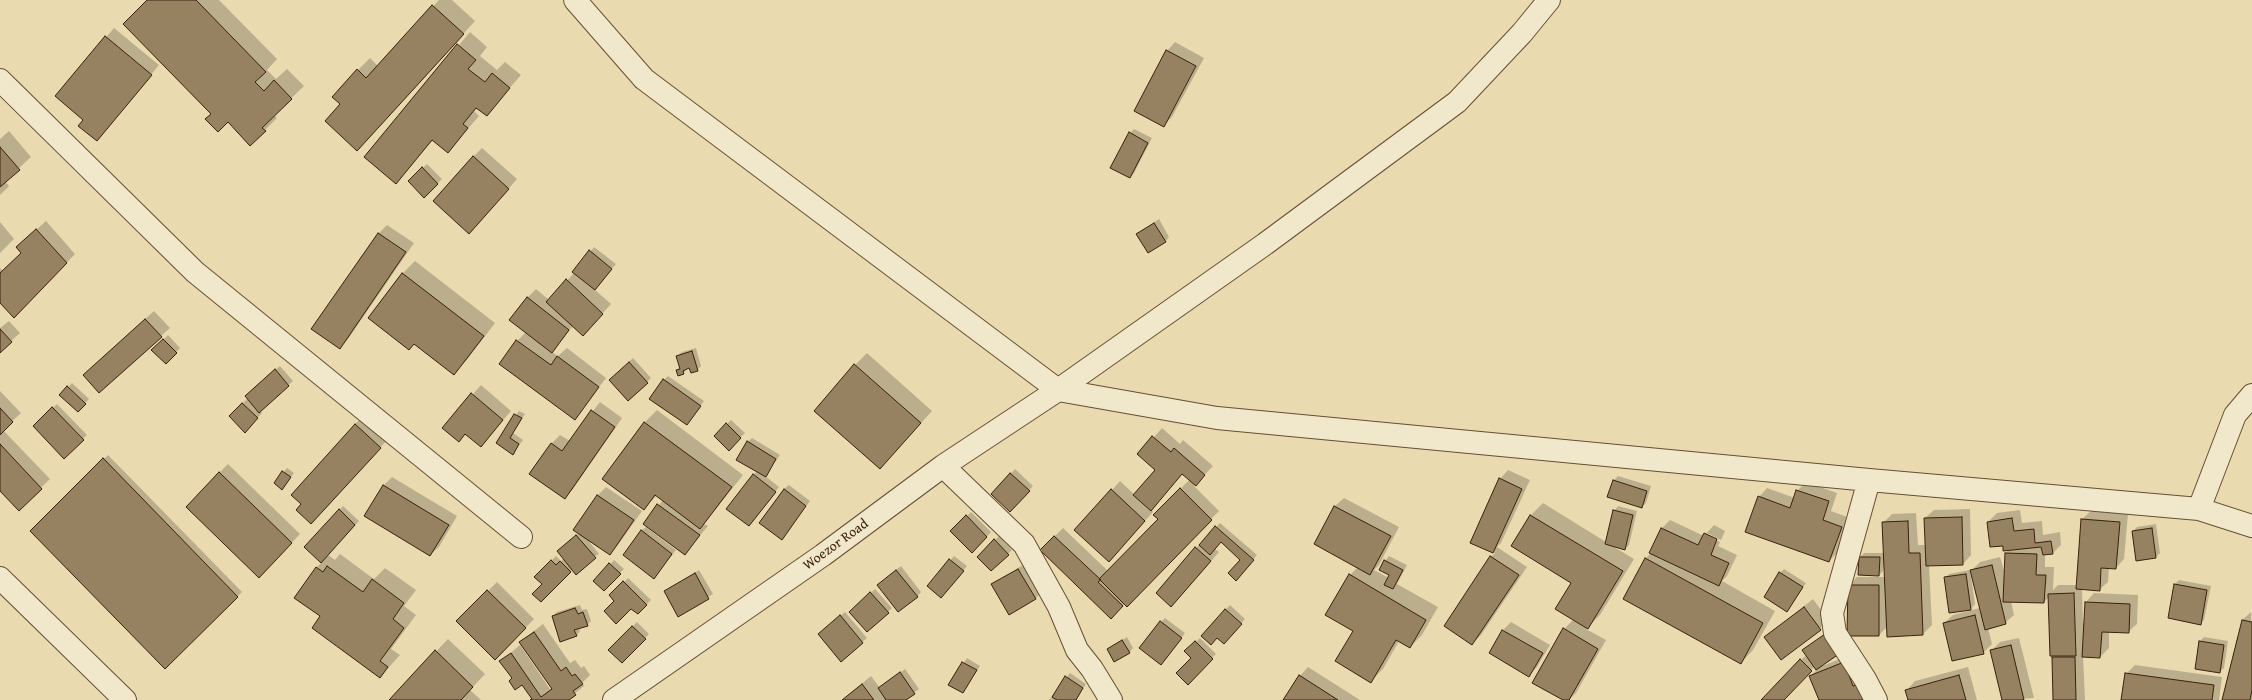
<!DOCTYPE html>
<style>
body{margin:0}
canvas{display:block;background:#eadaaf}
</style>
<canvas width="2252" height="700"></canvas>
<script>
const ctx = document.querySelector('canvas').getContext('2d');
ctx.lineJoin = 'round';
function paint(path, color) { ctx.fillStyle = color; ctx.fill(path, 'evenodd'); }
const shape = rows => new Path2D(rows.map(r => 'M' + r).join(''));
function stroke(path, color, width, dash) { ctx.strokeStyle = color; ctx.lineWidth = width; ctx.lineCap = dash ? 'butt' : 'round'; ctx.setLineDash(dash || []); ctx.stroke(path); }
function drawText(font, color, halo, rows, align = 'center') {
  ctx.font = font + ' "Gentium Book Plus",serif'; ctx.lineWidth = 3; ctx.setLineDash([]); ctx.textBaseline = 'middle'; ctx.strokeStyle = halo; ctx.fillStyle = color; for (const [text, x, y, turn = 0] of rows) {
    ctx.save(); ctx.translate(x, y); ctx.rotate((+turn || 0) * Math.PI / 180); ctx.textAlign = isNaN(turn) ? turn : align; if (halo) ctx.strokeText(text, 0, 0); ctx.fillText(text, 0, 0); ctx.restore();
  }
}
paint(shape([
 [148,0,219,0,277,59,267,70,276,79,287,69,304,86,274,115,277,118,250,145,228,121,212,114],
 [439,0,452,0,475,21,357,150,341,104,358,70,370,58,378,66],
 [114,28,159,65,97,140,84,120,56,96],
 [470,32,487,47,480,56,497,70,505,62,521,75,486,115,478,108,474,111,479,116,448,152,433,140,396,182,365,157],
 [1175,42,1204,58,1172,117,1164,125,1167,51],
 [1134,129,1152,138,1134,173,1130,177,1130,133],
 [9,131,31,157,5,181,9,186,0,195,0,139],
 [482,148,517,179,478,224,473,157],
 [427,164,442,179,424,197,409,181],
 [1159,219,1169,237,1165,242,1137,234],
 [46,221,75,254,23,308,0,302,0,268,3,271,22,253,26,239],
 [0,222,14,239,0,253],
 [387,225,414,243,348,339,340,347,313,329,379,233],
 [594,247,616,264,594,289,611,304,591,326,573,326,552,352,558,356,567,348,606,378,575,418,517,341,526,332,527,298,536,289,549,300,575,272],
 [415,261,495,323,466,361,454,373,414,343,369,318,403,273],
 [154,311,170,328,161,336,93,366],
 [9,321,20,333,0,351,0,328],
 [168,335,180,348,166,363,153,350],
 [696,348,701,366,697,370,690,367,687,368,683,374,677,370,681,366,677,356,682,352],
 [867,353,932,411,880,468,855,365],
 [633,358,651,378,647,382,614,376],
 [280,366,293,381,260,411,262,413,245,431,230,416,248,398,251,392],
 [668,376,704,401,687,424,664,380],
 [72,383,89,399,78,411,68,387],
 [481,385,511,411,481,446,466,434,459,441,443,428],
 [0,391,21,413,3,430,50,479,19,509,0,489],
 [600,402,622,418,573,489,564,498,531,474,552,443,560,435,570,441],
 [57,404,87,435,64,457,34,426],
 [657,410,743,475,704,524,708,526,685,553,644,523,663,500,657,495,644,509,604,479,645,422],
 [519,411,525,414,513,433,523,440,513,453,497,443],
 [364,416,388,439,320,514,355,424],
 [731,420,745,433,729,449,715,436],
 [1162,428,1180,444,1183,440,1213,466,1194,486,1219,511,1127,605,1125,603,1111,617,1041,550,1063,528,1108,571,1159,519,1155,515,1190,479,1183,473,1151,509,1153,512,1117,552,1112,490,1120,481,1135,495,1156,469,1139,454],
 [752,438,780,455,765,476,779,487,753,521,728,508,757,471,748,442],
 [108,455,242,592,165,668,31,531],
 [228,464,300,534,268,568,219,473],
 [287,468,294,473,282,488,275,482],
 [1015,469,1033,486,1010,510,992,494],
 [1508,470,1530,480,1501,543,1497,547,1527,567,1481,635,1472,644,1490,557,1495,553,1471,543,1500,479],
 [1618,476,1651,486,1646,503,1642,507,1609,497,1614,480],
 [392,477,457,516,439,547,430,555,366,516,384,485],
 [1806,482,1837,493,1831,511,1850,518,1838,552,1829,561,1759,497,1767,488,1795,498,1797,491],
 [789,485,810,501,782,538,784,489],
 [606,487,642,511,618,545,610,554,588,540,599,554,573,569,541,601,543,584,536,577,556,556,561,561,564,558,562,547,579,533,575,530,598,495],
 [1344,498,1399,527,1379,565,1374,570,1389,578,1391,575,1385,561,1389,556,1407,565,1397,584,1438,607,1422,635,1410,647,1399,641,1383,669,1371,681,1354,631,1350,575,1358,567,1315,544,1335,506],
 [1543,503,1606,542,1614,511,1618,506,1637,511,1629,545,1625,549,1614,547,1634,559,1600,615,1586,629,1606,640,1576,693,1569,700,1565,700,1564,629,1574,619,1573,583,1512,546,1531,515],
 [343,506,359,521,328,555,335,560,340,554,374,579,385,568,416,590,404,606,416,615,391,649,400,655,380,677,321,616,316,568,322,562,306,547],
 [1970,509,1971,555,1963,564,1929,565,1932,625,1923,634,1888,636,1888,626,1879,635,1849,585,1857,577,1886,577,1885,558,1883,571,1879,575,1860,557,1864,553,1885,553,1883,523,1892,514,1916,513,1918,545,1926,545,1925,518,1934,510],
 [2020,510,2022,523,2042,521,2043,535,2060,532,2061,545,2053,553,2045,554,2045,567,2054,567,2053,590,2058,585,2077,585,2082,519,2091,511,2128,514,2124,559,2116,568,2109,567,2108,582,2099,590,2082,588,2083,623,2085,623,2086,602,2094,593,2138,595,2137,624,2128,632,2109,631,2109,648,2100,657,2083,656,2085,700,2054,700,2053,658,2055,655,2049,597,2044,602,2011,601,2014,615,2005,623,1988,628,1992,644,1983,653,1944,623,1953,615,1980,608,1971,571,1980,562,2000,557,2005,574,2006,553,2009,549,1988,522,1997,513],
 [971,512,991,532,972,552,952,531],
 [1670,520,1704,536,1714,525,1725,531,1721,540,1707,533,1707,536,1720,542,1718,546,1737,555,1727,576,1722,581,1775,611,1753,650,1741,663,1624,598,1646,558,1651,553,1662,528],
 [1220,523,1257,555,1241,575,1241,560,1221,541,1215,549,1219,552,1180,597,1196,548],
 [2156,524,2160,553,2156,557,2133,531,2137,527],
 [646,527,676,550,654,578,641,531],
 [999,536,1012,550,991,570,978,557],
 [954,556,967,566,941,597,928,586],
 [614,560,624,569,604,589,594,581],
 [1023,565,1040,594,1036,598,992,585],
 [901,566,921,592,917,597,883,581],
 [1784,569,1806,583,1787,611,1780,573],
 [699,570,713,594,678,615,665,592],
 [1970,570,1975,604,1971,609,1945,578,1949,574],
 [628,578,651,600,638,613,631,607,615,601,611,595],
 [2179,580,2211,586,2204,620,2200,624,2175,584],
 [497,582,534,619,495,659,458,621],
 [875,589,892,608,888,612,854,608],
 [1813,599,1829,621,1781,659,1765,637],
 [580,605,582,610,587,609,591,621,587,625,579,628,580,631,576,636,553,616,557,612],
 [1230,605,1245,619,1228,639,1202,636],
 [845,612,867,638,842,660,823,630],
 [2251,612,2252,700,2223,700,2242,620],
 [1165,618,1185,633,1165,660,1161,622],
 [637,622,649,634,622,662,609,650],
 [1511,622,1550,645,1537,667,1529,675,1503,630],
 [543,624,570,663,575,660,581,668,584,666,590,675,582,683,584,686,567,700,530,700,532,698,522,684,513,678,501,661,520,645,550,689,552,688,520,642],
 [1829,631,1820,667,1852,654,1877,700,1820,700,1811,676,1817,669,1815,666,1783,700,1762,700,1805,656,1810,661,1804,650],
 [1127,637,1133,648,1129,653,1109,649],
 [2204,637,2228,641,2224,668,2219,672,2200,641],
 [1200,638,1216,654,1188,683,1192,658,1186,651],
 [2019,638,2034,698,2003,700,1991,651,2000,642],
 [448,639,485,674,470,690,481,700,390,700],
 [967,658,980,666,963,692,950,684],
 [2135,665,2222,677,2219,700,2122,700,2126,674],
 [1308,667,1360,700,1284,700,1300,676],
 [1968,667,1977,700,1909,700,1907,690,1915,681],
 [905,669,919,689,904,700,842,700,871,676,880,688],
 [1070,673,1086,684,1076,700,1049,700]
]), '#0003');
const building = shape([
 [147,0,196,0,266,72,255,82,264,91,274,80,292,99,262,128,266,131,250,146,228,122,218,132,205,119,211,114,123,24,147,0],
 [432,5,464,34,357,151,325,121,340,104,332,97,357,69,366,78,432,5],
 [105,36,152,75,97,141,78,126,83,120,55,96,105,36],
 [457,44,476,60,468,69,485,82,492,73,510,88,487,116,476,108,463,124,468,128,448,153,432,140,396,184,364,157,457,44],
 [1166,50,1196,66,1164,127,1134,111,1166,50],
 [1129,132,1148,143,1130,178,1110,168,1129,132],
 [0,147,20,170,0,187,0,147],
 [473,156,509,189,469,234,433,201,473,156],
 [422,167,438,184,424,198,408,181,422,167],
 [1154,223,1166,242,1148,253,1136,234,1154,223],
 [36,229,67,263,14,318,0,303,0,273,21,253,16,247,36,229],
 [378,233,406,252,340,349,311,329,378,233],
 [589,250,612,269,595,290,572,272,589,250],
 [402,273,484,336,454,375,414,344,409,350,368,318,402,273],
 [566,279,603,314,583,336,546,302,566,279],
 [527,297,569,330,552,353,509,320,527,297],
 [145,319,162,337,99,393,83,375,145,319],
 [0,329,12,342,0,353,0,329],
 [163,339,177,353,166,364,151,350,163,339],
 [516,340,551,365,557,356,599,387,575,420,499,364,516,340],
 [692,351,698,371,691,373,689,368,683,371,684,374,678,376,676,370,680,369,676,356,692,351],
 [629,362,648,383,628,401,609,380,629,362],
 [854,364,921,423,880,469,814,411,854,364],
 [275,369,289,386,259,413,245,396,275,369],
 [663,379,701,406,687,425,649,399,663,379],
 [67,386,86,404,78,412,59,395,67,386],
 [471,393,503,420,481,447,465,434,459,442,442,428,471,393],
 [242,403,258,418,245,433,229,416,242,403],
 [52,407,84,440,64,459,33,426,52,407],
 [0,408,13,422,0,435,0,408],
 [591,410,615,427,565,499,529,474,551,443,562,451,591,410],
 [514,414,522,418,510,438,519,444,513,455,496,443,514,414],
 [644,422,732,487,700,529,655,495,644,510,602,479,644,422],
 [726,423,741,438,729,451,714,436,726,423],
 [355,424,381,448,311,524,296,510,301,504,291,495,355,424],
 [1152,436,1171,452,1174,448,1205,475,1196,486,1182,474,1151,511,1133,495,1155,470,1137,454,1152,436],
 [747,441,776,459,766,477,736,460,747,441],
 [0,444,42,489,19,511,0,491,0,444],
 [103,458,238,597,165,669,30,531,103,458],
 [282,471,291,477,282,490,274,483,282,471],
 [219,472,292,543,259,578,186,507,219,472],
 [1010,473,1030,491,1010,512,991,494,1010,473],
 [753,474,776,492,749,526,726,509,753,474],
 [1499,478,1522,489,1493,553,1470,543,1499,478],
 [1613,480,1647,491,1642,508,1607,497,1613,480],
 [383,485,449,525,430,556,364,516,383,485],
 [1180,488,1212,520,1127,607,1099,579,1158,519,1153,515,1180,488],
 [784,489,806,506,782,540,759,523,784,489],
 [1111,489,1145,521,1109,562,1074,530,1111,489],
 [1796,490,1829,501,1823,520,1842,527,1829,562,1745,532,1758,496,1790,508,1796,490],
 [597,495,634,520,610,555,573,530,597,495],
 [657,504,700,535,685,555,643,524,657,504],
 [1334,506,1391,536,1370,575,1314,544,1334,506],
 [339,509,355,525,321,563,304,547,339,509],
 [1613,510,1633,515,1625,550,1605,544,1613,510],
 [966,515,987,537,972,553,950,531,966,515],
 [1530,515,1623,571,1588,629,1555,609,1571,583,1511,546,1530,515],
 [1962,517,1963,565,1926,566,1924,518,1962,517],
 [2012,518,2014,531,2034,529,2035,543,2051,541,2053,554,2043,555,2041,547,2003,551,2003,546,1990,547,1987,522,2012,518],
 [2081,519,2120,522,2116,569,2101,568,2100,591,2076,589,2081,519],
 [1908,521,1909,553,1920,553,1923,635,1887,637,1882,522,1908,521],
 [1215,526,1254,560,1236,581,1228,573,1240,560,1221,542,1210,555,1199,545,1215,526],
 [1661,528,1698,545,1704,533,1717,539,1711,555,1729,563,1719,586,1649,553,1661,528],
 [2152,528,2156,558,2136,561,2132,531,2152,528],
 [641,530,672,554,654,579,623,555,641,530],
 [576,535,596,558,576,575,557,551,576,535],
 [1054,536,1101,580,1098,582,1123,606,1111,619,1040,550,1054,536],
 [994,539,1009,555,991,571,977,557,994,539],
 [1195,547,1211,561,1171,607,1156,593,1195,547],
 [2005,553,2037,554,2036,575,2046,575,2044,603,2003,602,2005,553],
 [1490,556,1519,575,1472,645,1444,626,1490,556],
 [1859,557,1880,557,1879,576,1858,575,1859,557],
 [1645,558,1763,623,1741,664,1623,599,1645,558],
 [949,559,964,571,941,598,927,586,949,559],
 [551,560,556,565,560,561,571,572,541,602,532,594,542,584,534,577,551,560],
 [1384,560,1403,570,1393,589,1384,585,1389,575,1379,570,1384,560],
 [609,563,621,574,604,591,593,581,609,563],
 [1992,565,2006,624,1985,630,1970,570,1992,565],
 [327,566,363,592,372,579,404,603,393,619,404,628,380,661,388,667,380,678,312,628,320,616,294,598,316,567,323,572,327,566],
 [1018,569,1036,599,1009,615,991,584,1018,569],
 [896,570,918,597,898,612,877,585,896,570],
 [1779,572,1803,587,1787,612,1764,597,1779,572],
 [695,573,709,599,678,617,664,591,695,573],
 [1349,574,1426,620,1410,648,1396,640,1371,683,1335,661,1353,631,1325,615,1349,574],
 [1966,574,1971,610,1949,613,1944,577,1966,574],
 [623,581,647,605,638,614,631,609,616,624,604,611,614,601,609,595,623,581],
 [2174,584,2207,590,2201,625,2168,618,2174,584],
 [1848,585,1879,585,1879,636,1847,636,1848,585],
 [487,590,526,628,495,660,456,621,487,590],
 [870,592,889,613,867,632,849,612,870,592],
 [2074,593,2076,656,2050,656,2048,594,2074,593],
 [2085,602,2130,604,2129,633,2102,632,2100,658,2082,657,2085,602],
 [1804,607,1821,630,1781,660,1764,637,1804,607],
 [575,608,578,614,583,612,588,626,574,630,577,636,560,642,552,616,575,608],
 [1225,609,1242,624,1224,644,1217,638,1211,645,1201,636,1225,609],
 [840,615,863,643,841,662,818,634,840,615],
 [1975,615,1984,654,1952,661,1943,623,1975,615],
 [2242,620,2252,622,2252,690,2250,700,2222,700,2242,620],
 [1160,621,1182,638,1161,665,1139,648,1160,621],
 [632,626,646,639,622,663,608,650,632,626],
 [1563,628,1598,649,1569,700,1563,700,1532,683,1563,628],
 [1502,630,1543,653,1529,677,1489,653,1502,630],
 [534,632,561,671,566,667,572,676,575,674,583,684,573,691,576,695,569,700,530,700,532,699,522,685,515,690,509,681,512,678,499,661,511,653,541,697,552,689,519,642,534,632],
 [1825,634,1839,654,1816,670,1802,650,1825,634],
 [1122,640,1130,653,1114,662,1107,649,1122,640],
 [1195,641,1213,659,1188,685,1176,673,1191,658,1184,651,1195,641],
 [2199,641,2224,645,2220,673,2195,669,2199,641],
 [2011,645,2024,700,2002,700,1990,650,2011,645],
 [435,650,473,687,461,700,389,700,435,650],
 [2052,657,2075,657,2076,700,2053,700,2052,657],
 [1800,659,1812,671,1784,700,1761,700,1800,659],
 [962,662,977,670,963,693,948,685,962,662],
 [1844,662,1853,686,1859,684,1865,700,1819,700,1809,676,1844,662],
 [900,672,915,694,906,700,886,700,878,688,900,672],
 [2125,673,2214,685,2212,700,2121,700,2125,673],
 [1299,675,1338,700,1283,700,1299,675],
 [1959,675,1966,700,1908,700,1905,690,1959,675],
 [1065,676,1083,688,1076,700,1057,700,1052,697,1065,676],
 [862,684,874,700,842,700,862,684]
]);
paint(building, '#968161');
stroke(building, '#3a210c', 1);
const minor = shape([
 [575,0,644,79,1058,390,1217,418,1869,480,2199,509,2252,526],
 [0,80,195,272,521,537],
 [943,466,1024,544,1059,607,1077,650,1092,669,1111,700],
 [1869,480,1832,613,1835,633,1865,679,1876,700],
 [2199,509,2235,415,2252,395],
 [0,578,125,700],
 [614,700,823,555,943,466,1058,390,1265,244,1457,102,1522,33,1549,0]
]);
stroke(minor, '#664f35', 24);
stroke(minor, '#f1e7cb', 22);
drawText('14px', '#3a210c', '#f1e7cb', [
 ["Woezor Road",836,545,-36]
]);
</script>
